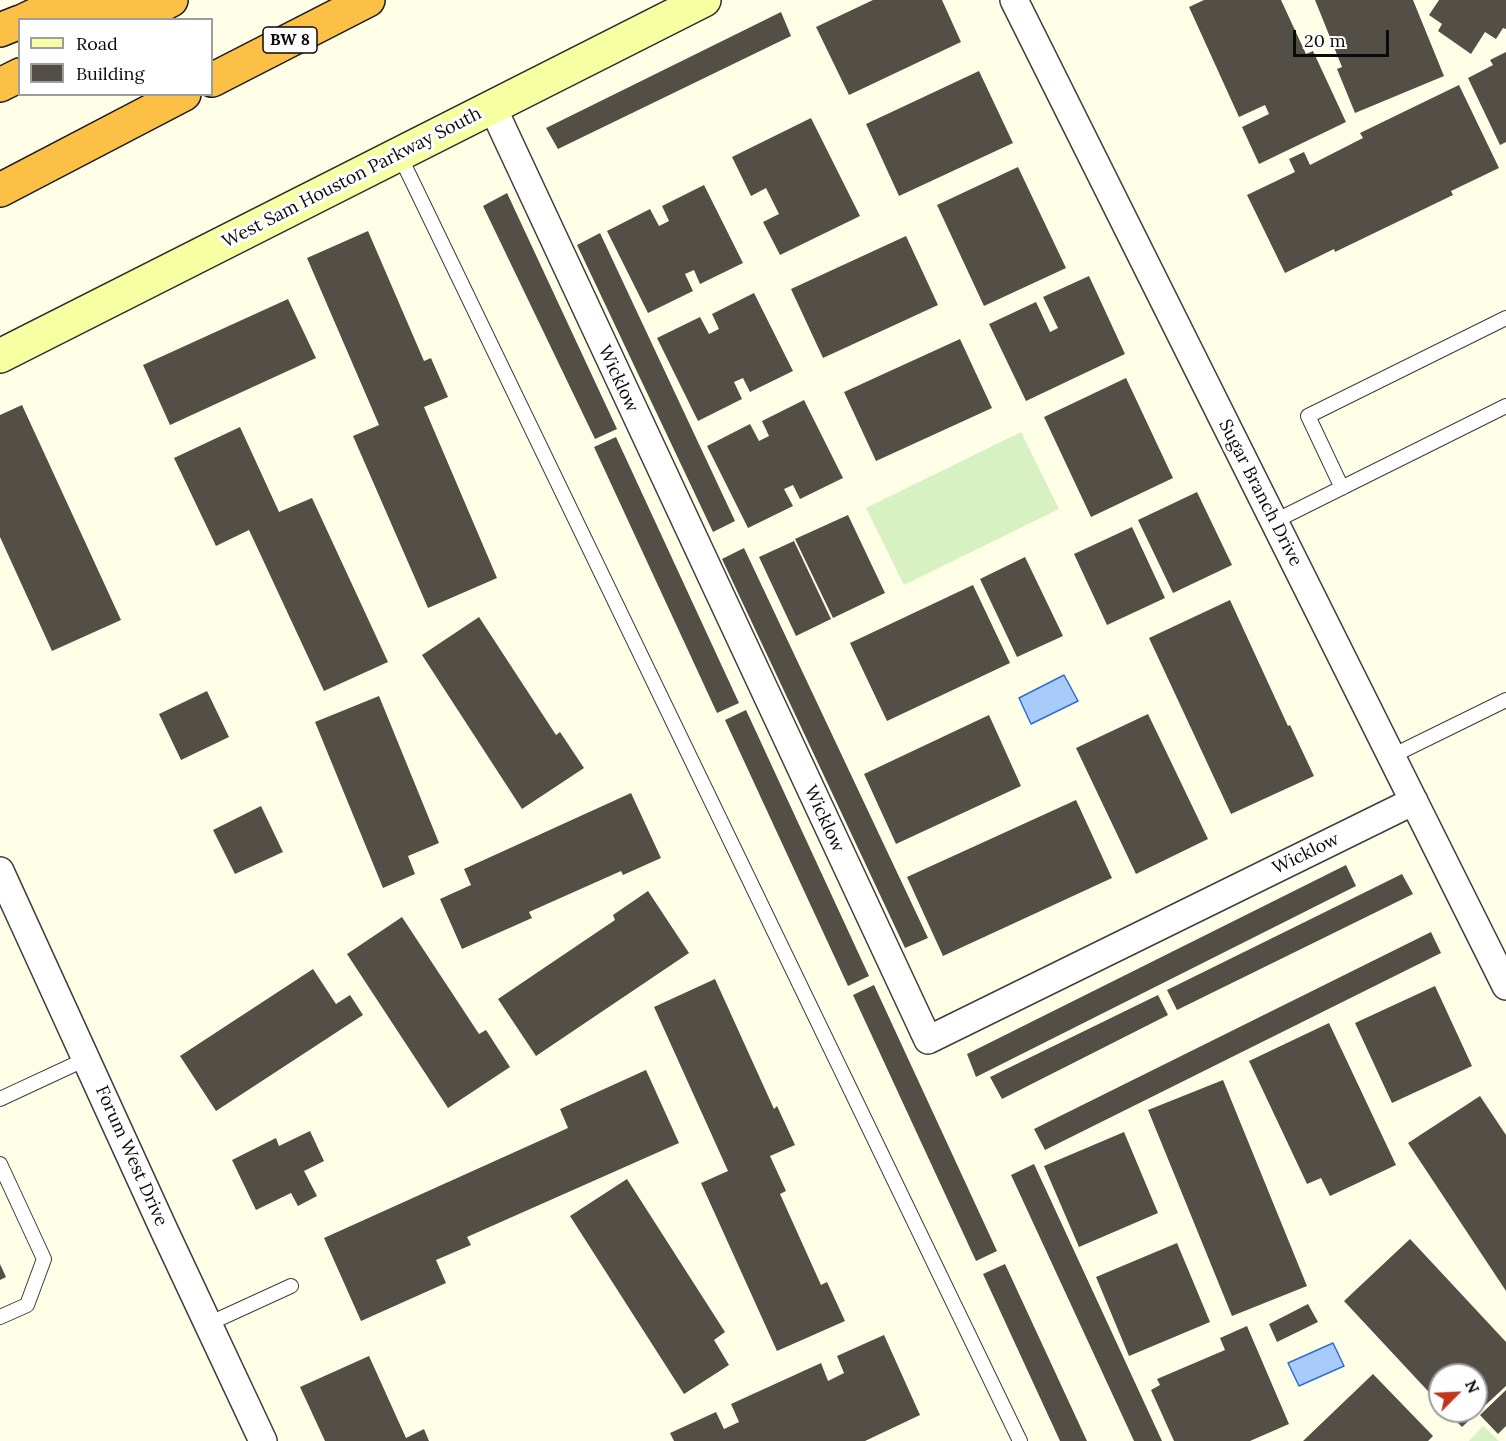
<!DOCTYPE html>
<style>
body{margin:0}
#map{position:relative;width:1506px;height:1441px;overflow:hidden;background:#ffffe7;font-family:Lora,serif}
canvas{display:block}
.legend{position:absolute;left:18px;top:18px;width:195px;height:78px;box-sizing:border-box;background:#fff;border:2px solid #9d9d9d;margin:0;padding:8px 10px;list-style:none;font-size:18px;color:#0a0a0a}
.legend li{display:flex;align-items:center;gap:12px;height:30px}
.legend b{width:30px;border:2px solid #9d9d9d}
.north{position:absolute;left:1428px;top:1363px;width:60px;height:60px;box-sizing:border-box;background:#fff;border:2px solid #9d9d9d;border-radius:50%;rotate:66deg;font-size:16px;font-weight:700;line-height:24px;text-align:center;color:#0a0a0a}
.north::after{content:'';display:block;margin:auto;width:21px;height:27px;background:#c1351b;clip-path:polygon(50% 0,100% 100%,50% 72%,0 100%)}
.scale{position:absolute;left:1293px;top:30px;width:96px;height:27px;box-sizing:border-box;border:3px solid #0a0a0a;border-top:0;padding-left:8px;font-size:18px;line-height:21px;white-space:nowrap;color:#0a0a0a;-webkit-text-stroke:4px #fff;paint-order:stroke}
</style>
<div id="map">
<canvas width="1506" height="1441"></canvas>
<ul class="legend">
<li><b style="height:8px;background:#f6ffa2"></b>Road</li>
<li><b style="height:16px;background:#534e46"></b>Building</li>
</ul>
<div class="north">N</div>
<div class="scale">20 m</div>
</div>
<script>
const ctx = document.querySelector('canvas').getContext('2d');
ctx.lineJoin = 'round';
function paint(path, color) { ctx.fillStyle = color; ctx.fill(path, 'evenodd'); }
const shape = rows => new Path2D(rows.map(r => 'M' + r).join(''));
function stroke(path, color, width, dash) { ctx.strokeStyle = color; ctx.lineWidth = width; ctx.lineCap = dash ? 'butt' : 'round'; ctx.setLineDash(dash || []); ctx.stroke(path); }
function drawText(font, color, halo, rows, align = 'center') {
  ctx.font = font + ' Lora,serif'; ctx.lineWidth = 6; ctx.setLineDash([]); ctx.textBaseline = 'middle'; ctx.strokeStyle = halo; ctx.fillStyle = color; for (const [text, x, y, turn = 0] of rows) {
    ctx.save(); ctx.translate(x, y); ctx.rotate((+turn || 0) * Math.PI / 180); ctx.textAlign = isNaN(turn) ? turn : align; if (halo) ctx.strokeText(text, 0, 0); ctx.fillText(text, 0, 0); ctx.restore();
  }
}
paint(shape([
 [1021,432,1059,509,904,585,866,508],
 [1483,1426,1499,1441,1469,1441]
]), '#d7f1c2');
const water = shape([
 [1064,675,1078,701,1031,724,1019,698,1064,675],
 [1333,1343,1344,1366,1299,1386,1288,1363,1333,1343]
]);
paint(water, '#a8cbfa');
stroke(water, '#2b6fd5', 1.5);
paint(shape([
 [873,0,942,0,961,42,849,95,816,27],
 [1204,0,1281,0,1306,54,1313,51,1346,122,1259,164,1242,127,1269,114,1265,105,1239,117,1189,7],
 [1315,0,1413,0,1444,76,1355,113,1337,69,1342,67],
 [1439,0,1506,0,1506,29,1503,28,1496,39,1485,32,1471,54,1438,31,1442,24,1429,15],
 [781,12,791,36,558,149,546,128],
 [1506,52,1506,142,1500,145,1468,78,1493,65,1490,60],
 [979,71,1013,143,899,196,866,124],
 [1459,85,1499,168,1451,191,1453,195,1335,252,1334,249,1285,273,1247,195,1295,172,1289,159,1304,152,1310,165,1363,138,1360,133],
 [811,118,860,216,780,255,763,222,779,214,766,188,751,196,732,157],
 [1018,167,1066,268,984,306,937,205],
 [704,185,743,263,700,284,694,270,685,274,693,291,648,313,607,231,650,209,659,226,669,221,662,206],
 [507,193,617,429,595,439,483,206],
 [368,231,424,361,431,358,448,397,424,407,497,578,428,608,353,436,379,425,307,258],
 [600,233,735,521,713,532,577,245],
 [906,236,938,305,823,358,791,289],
 [1089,276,1125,354,1026,401,989,324,1036,302,1050,332,1058,328,1043,297],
 [754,293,793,371,750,392,743,378,734,382,742,399,698,421,657,338,700,317,709,334,719,329,712,314],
 [288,299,316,358,170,425,143,365],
 [960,339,992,408,876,461,844,392],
 [1126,378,1173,478,1091,517,1044,417],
 [804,400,843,478,800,499,793,485,784,489,793,506,748,528,707,446,750,424,759,441,769,436,762,421],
 [22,405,121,620,52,651,0,537,0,415],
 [240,427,279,512,312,498,388,662,324,691,249,530,216,546,174,458],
 [616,437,739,703,717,713,594,447],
 [1197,492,1232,565,1173,593,1138,520],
 [848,515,885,593,833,618,795,539],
 [1132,527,1165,598,1107,625,1074,554],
 [794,541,831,619,796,636,759,557],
 [744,548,928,938,905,948,722,559],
 [1025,557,1063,636,1017,657,980,579],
 [973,585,1010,663,887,721,850,643],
 [1230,600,1288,726,1290,725,1314,776,1231,814,1149,638],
 [479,617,556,735,560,732,584,768,522,809,422,655],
 [207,691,229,737,181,760,159,714],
 [379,696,439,843,408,856,415,874,383,888,315,722],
 [746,710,869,976,848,986,725,720],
 [1148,714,1208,839,1136,874,1076,748],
 [989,715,1021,786,896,844,864,774],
 [631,793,661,858,623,875,621,871,529,912,532,918,462,949,440,899,471,885,464,869],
 [1076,800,1112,878,943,956,907,877],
 [261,806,283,852,235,874,213,830],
 [1346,865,1356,886,976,1077,967,1054],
 [1402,874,1413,894,1177,1010,1167,990],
 [648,891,689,953,536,1056,498,999,615,920,613,915],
 [402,917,479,1034,486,1030,510,1067,448,1108,347,954],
 [1431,932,1441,953,1045,1150,1034,1129],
 [313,969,336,1004,350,995,363,1015,216,1111,180,1056],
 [715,979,774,1109,777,1106,795,1145,770,1156,786,1191,780,1194,821,1285,827,1282,845,1321,777,1351,701,1183,728,1171,654,1007],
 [874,985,997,1251,976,1261,853,995],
 [1435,986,1472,1066,1392,1103,1355,1023],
 [1158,995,1168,1015,1002,1099,990,1077],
 [1329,1023,1396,1165,1330,1196,1321,1178,1307,1184,1249,1061],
 [646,1070,679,1143,467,1237,471,1245,436,1260,446,1283,361,1321,324,1238,568,1128,560,1109],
 [1223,1080,1307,1286,1232,1316,1148,1110],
 [1480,1096,1506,1135,1506,1291,1408,1143],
 [310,1131,324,1161,304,1171,317,1196,298,1206,291,1193,256,1210,232,1160,276,1138,279,1146],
 [1124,1132,1158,1213,1079,1247,1044,1166],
 [1034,1164,1162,1441,1134,1441,1011,1175],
 [627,1179,725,1332,714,1340,729,1365,684,1394,570,1216],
 [1410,1239,1506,1342,1506,1386,1462,1427,1446,1411,1476,1411,1476,1375,1440,1375,1440,1404,1344,1301],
 [1177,1243,1210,1322,1129,1356,1096,1277],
 [0,1264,6,1277,0,1280],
 [1005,1264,1087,1441,1060,1441,983,1274],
 [1308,1304,1318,1322,1277,1342,1269,1324],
 [1247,1326,1289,1424,1250,1441,1174,1441,1151,1390,1160,1385,1157,1379,1225,1350,1220,1338],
 [884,1335,920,1415,865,1441,674,1441,670,1433,716,1412,724,1429,739,1422,731,1404,821,1363,828,1381,844,1373,837,1356],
 [369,1356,406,1438,424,1429,429,1441,325,1441,300,1387],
 [1373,1374,1433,1436,1428,1441,1303,1441],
 [1506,1390,1506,1426,1498,1434,1480,1415]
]), '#534e46');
const service = shape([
 [399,154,1020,1441],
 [1342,488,1308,416,1506,318],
 [1275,521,1506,406],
 [1392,756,1506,700],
 [0,1099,86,1059],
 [0,1164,44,1259,27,1305,0,1317],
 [208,1324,291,1286]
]);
const minor = shape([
 [1014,0,1506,986],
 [492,106,928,1040,1414,801],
 [0,871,164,1230,263,1441]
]);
const secondary = shape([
 [0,356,704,0]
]);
const motorway = shape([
 [25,20,42,12,128,0],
 [132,20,171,0],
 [0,30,20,22],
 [212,80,368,0],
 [0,85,20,75],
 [0,190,184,94]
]);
stroke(service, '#3d3d3d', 16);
stroke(minor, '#3d3d3d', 30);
stroke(secondary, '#2c2c2c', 36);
stroke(motorway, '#1b1b1b', 36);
stroke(service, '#fff', 14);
stroke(minor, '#fff', 27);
stroke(secondary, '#f6ffa2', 33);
stroke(motorway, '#fdc047', 33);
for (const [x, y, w] of [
 [290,40,54]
]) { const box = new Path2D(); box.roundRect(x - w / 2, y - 13, w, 26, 4.5); ctx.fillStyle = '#fff'; ctx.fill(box); stroke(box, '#0a0a0a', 1.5); }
drawText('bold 16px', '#0a0a0a', null, [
 ["BW 8",290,40]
]);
drawText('18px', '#0a0a0a', '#fff', [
 ["West Sam Houston Parkway South",352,178,-27],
 ["Wicklow",618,379,65],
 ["Sugar Branch Drive",1260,493,63],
 ["Wicklow",824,819,65],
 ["Wicklow",1306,854,-26],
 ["Forum West Drive",131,1156,66]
]);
</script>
